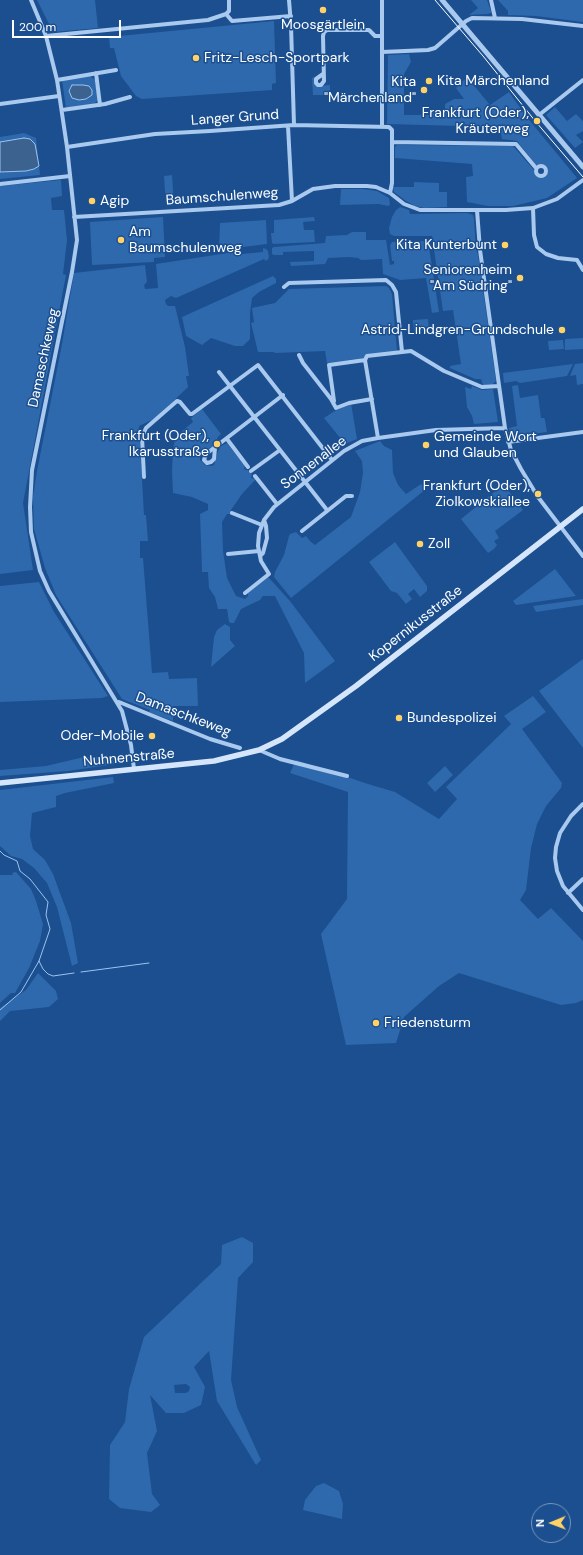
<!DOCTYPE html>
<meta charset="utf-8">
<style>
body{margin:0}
#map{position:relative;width:583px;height:1555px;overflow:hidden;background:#1b4f8f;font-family:"DM Sans",sans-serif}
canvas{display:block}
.north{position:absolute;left:531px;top:1503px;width:40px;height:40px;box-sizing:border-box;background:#1b4f8f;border:1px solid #7695bc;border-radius:50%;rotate:269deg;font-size:11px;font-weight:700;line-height:16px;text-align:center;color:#fff}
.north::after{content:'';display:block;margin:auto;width:14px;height:18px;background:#ffd166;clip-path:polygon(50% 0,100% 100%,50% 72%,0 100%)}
.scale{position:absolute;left:12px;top:20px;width:109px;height:18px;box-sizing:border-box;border:2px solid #fff;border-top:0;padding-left:5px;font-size:12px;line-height:14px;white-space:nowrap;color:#fff;-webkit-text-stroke:3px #1b4f8f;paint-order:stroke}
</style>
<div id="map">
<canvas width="583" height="1555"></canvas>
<div class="north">N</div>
<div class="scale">200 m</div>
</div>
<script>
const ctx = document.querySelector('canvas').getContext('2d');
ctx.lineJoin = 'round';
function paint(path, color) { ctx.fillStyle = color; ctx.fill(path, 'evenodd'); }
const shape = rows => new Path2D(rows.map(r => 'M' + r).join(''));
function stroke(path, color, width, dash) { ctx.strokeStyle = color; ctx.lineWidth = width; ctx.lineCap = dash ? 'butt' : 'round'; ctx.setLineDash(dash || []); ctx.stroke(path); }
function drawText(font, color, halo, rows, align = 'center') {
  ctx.font = font + ' "DM Sans",sans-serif'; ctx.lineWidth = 3; ctx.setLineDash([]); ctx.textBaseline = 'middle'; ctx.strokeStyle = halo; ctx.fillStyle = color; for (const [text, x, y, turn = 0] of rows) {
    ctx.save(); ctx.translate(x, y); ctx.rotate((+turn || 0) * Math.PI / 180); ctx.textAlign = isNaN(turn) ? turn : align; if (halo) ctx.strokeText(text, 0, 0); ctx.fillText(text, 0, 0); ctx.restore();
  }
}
paint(shape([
 [37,0,95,0,98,28,53,32],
 [471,0,487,0,491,11,491,13,487,14,469,15,478,8],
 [498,0,583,0,583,22,536,16,508,15,508,11],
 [274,21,276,83,272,84,272,90,142,99,136,96,121,76,114,48,110,48,109,37],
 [409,54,411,62,404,74,404,115,431,115,431,112,445,112,445,104,454,99,464,99,456,88,467,77,490,105,509,92,525,115,577,178,547,198,513,206,488,206,467,202,466,177,473,176,472,164,395,158,395,147,397,145,513,146,534,170,538,177,545,176,547,171,546,167,543,165,536,165,517,141,502,139,500,127,387,124,388,55],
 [90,76,95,80,98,100,94,104,66,108,62,80],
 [314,77,314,82,317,86,330,85,330,95,313,95,312,78],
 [555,107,567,121,576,114,583,121,583,131,576,135,583,142,575,148,546,115],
 [24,133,36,138,40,175,0,179,0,137],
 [172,175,174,205,166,206,164,176],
 [61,180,62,196,51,198,52,210,64,210,67,240,63,274,66,275,23,503,33,570,0,574,0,186],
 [414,182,439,183,439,192,447,192,447,207,424,208,415,206,406,201,394,192,393,187,414,187],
 [341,189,363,189,377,191,389,198,390,204,389,206,378,204,340,205],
 [400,207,409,210,410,214,467,213,473,215,474,219,476,249,478,255,496,381,492,385,483,385,481,379,475,379,450,368,450,366,461,364,453,310,443,311,432,236,394,236,390,234,389,228,392,217,396,210],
 [163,217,165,257,154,258,154,262,92,265,90,222],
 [314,217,315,221,303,222,304,230,314,230,315,242,274,244,272,243,271,233,274,233,274,220],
 [266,220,267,244,219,250,220,223],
 [352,232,366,232,366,240,386,240,390,265,394,264,394,261,392,261,390,245,392,242,428,241,439,312,432,313,426,278,400,280,383,274,382,259,361,260,358,258,349,257,328,258,325,264,291,266,290,262,314,261,314,251,283,252,283,255,274,255,272,254,272,248,274,247,325,243,326,236,347,235],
 [263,248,266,249,268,251,269,258,266,261,264,259,176,298,171,296,165,300,166,304,168,306,175,306,185,347,189,376,186,376,188,387,159,415,152,420,139,426,144,515,146,515,148,541,140,541,140,558,143,558,152,673,168,672,169,679,197,678,198,706,173,706,173,721,149,712,150,710,122,699,56,595,45,568,34,529,33,497,37,471,62,344,74,273,145,265,147,282,144,285,145,289,158,288,156,264,241,251,242,254,263,252],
 [273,276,276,279,276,283,259,292,252,298,250,313,250,339,243,346,235,346,211,338,202,345,186,336,182,317],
 [386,286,389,288,392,294,397,351,364,358,327,363,325,351,275,353,274,352,258,352,251,323,254,322,252,308,275,303,289,289],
 [428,319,429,330,414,331,413,320],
 [583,338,583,349,565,350,565,339],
 [563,340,564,349,549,350,548,341],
 [583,363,583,386,583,384,577,385,576,375,570,376,575,364],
 [573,364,567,376,520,383,516,381,504,383,503,373],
 [518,385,520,398,538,395,541,418,544,418,545,420,547,432,532,434,532,437,511,439,509,428,517,426,512,386],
 [472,386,482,390,493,389,498,422,474,424,472,416,467,407,465,387,471,389],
 [351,403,357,439,345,444,324,418,333,412],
 [202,409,221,434,217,438,219,441,213,445,213,446,200,455,200,460,205,465,211,466,214,465,218,451,221,446,227,443,245,466,244,469,246,470,248,470,252,474,251,478,256,479,242,494,231,510,231,514,227,514,222,522,223,551,227,578,236,596,245,599,248,596,248,593,268,577,270,579,290,601,335,661,305,683,304,653,275,596,263,596,260,600,241,609,234,623,231,623,229,622,227,609,218,609,215,597,209,588,208,572,202,572,200,514,208,510,208,504,192,497,173,493,172,472,173,450,175,439,181,432,193,422,191,418],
 [380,441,384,446,392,450,393,473,398,485,406,494,421,484,426,489,291,598,274,577,275,572,284,555,289,536,290,534,296,532,302,538,306,536,311,542,315,545,351,517,360,492,363,473,362,461,355,451],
 [503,485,505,486,523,510,495,531,499,538,494,541,497,545,494,549,488,553,461,519],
 [395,542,427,586,427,591,420,597,414,589,408,594,412,599,406,604,397,593,391,591,369,562],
 [555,569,576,596,516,605,513,601],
 [39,582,54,612,108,696,102,698,0,702,0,586],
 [583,599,583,605,536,612,533,606],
 [225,624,230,627,230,640,235,646,211,667,214,637,217,630],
 [583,659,583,748,539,691],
 [533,696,546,712,522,729,562,783,561,788,546,806,537,824,531,848,526,890,520,900,538,919,551,908,583,941,583,1000,576,1003,561,1005,459,973,439,986,404,1017,396,1043,346,1045,321,934,347,899,348,792,290,773,296,760,368,784,395,792,439,819,457,799,446,787,511,724,504,716],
 [84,757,121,757,122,763,68,771,0,776,0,770,46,766],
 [445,766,453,775,435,792,427,783],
 [113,777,114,783,65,793,56,796,56,807,32,813,30,836,33,849,45,860,53,874,71,923,78,963,72,966,57,907,47,883,34,868,22,859,11,856,0,846,0,790],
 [16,872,31,889,36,901,43,924,40,941,29,968,15,993,11,993,0,1003,0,875,13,875,12,873],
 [38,973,56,991,58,999,49,1007,10,1011,0,1021,0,1008,26,990],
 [242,1237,253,1243,253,1262,238,1278,231,1380,237,1407,261,1460,256,1465,217,1401,209,1351,194,1367,205,1387,201,1405,184,1413,166,1413,150,1395,157,1431,147,1453,152,1494,160,1505,151,1512,120,1508,109,1499,110,1445,125,1422,129,1389,144,1337,221,1264,222,1245],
 [186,1384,190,1387,189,1391,186,1393,175,1393,174,1385],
 [324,1483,339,1491,343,1504,342,1519,303,1510,305,1500,316,1486]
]), '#2e69ad');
const water = shape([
 [72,85,83,85,89,86,92,90,92,95,86,99,79,100,72,98,69,91,72,85],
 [24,138,30,139,35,144,39,166,34,169,26,171,0,172,0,142,24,138]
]);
paint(water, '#3c6290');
stroke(water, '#9cc4f0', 1);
stroke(shape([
 [0,851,4,855,17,861,20,871,30,879,48,902,46,915,50,929,39,961,21,992,0,1010],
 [39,961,43,969,48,974,53,976,74,973],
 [81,972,149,963]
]), '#9cc4f0', 1);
stroke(shape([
 [31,0,46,36,57,80,67,147,77,240,72,272,32,470,30,507,31,532,40,571,49,591,122,711,131,745,134,769],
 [289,0,291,25,294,125],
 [491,0,495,18],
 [226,14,232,21,291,16],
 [46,36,208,20,226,14,229,11,229,0],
 [382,52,428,50,435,48,466,21,472,18,522,19,583,26],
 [96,73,100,105],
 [323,74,316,79,316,83,318,85,321,85,324,81,323,36,324,32,327,30,369,30,375,36,382,36],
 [57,80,116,70],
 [0,104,59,96],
 [62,110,105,104,130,97],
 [539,115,583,80],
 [288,126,292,201],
 [382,126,382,0],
 [392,142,516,144,536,168],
 [67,147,155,134,210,131,294,125,389,127,392,130,392,183,390,193],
 '536 171a5 5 0 1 1 10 0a5 5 0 1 1-10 0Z',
 [0,184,70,176],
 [533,208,534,235,537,247,546,254,558,258,577,260,583,270],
 [477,210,480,250,505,428,511,450,521,469,538,497,583,556],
 [74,217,279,205,292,201,313,189,335,186,367,186,376,187,390,193,404,204,420,210,506,210,533,208,557,199,583,180],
 [284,287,289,283,386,280,392,285,396,292,402,352],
 [299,355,303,363,331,399,336,408,349,403,372,399],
 [365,360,367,356,411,351,444,371,482,387,499,386],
 [365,360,378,438],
 [219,372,327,510],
 [334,401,329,365,365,360],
 [227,439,248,467],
 [508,442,583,432],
 [215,448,214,459,211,462,207,463,204,460,206,454,283,395],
 [251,471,280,450],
 [255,476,277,504],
 [144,477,142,437,146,428,177,401,180,402,190,414,192,414,258,365,332,460],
 [232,513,262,525],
 [302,531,346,496,352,496],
 [228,554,259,551],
 [260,556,263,553,267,538,266,526,264,520],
 [245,593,269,574,261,561,258,546,259,533,264,520,274,507,344,451,362,441,378,438,436,430,505,428],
 [119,702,210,739,240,748],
 [259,750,280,759,347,776],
 [583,804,571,816,560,833,556,847,555,858,557,871,563,886,583,910],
 [568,893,583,879]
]), '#a9c9ee', 4);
stroke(shape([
 [442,0,583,167]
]), '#a9c9ee', 5);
stroke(shape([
 [0,783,214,761,259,750,282,739,356,686,583,509]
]), '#d6e6fa', 5.5);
stroke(shape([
 [435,0,483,56,536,122,583,177]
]), '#fff', 1);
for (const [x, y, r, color] of [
 [323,10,4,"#ffd166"],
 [196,58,4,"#ffd166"],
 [429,81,4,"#ffd166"],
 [424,90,4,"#ffd166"],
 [537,121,4,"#ffd166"],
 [92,201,4,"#ffd166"],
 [121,240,4,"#ffd166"],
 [505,245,4,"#ffd166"],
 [520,278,4,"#ffd166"],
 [562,330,4,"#ffd166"],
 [217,444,4,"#ffd166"],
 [426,445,4,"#ffd166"],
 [538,494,4,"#ffd166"],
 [420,544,4,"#ffd166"],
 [399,718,4,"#ffd166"],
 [152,736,4,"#ffd166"],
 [376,1023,4,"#ffd166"]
]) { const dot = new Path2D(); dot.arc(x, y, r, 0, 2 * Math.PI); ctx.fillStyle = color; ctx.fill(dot); stroke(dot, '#1b4f8f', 1.5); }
drawText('14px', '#fff', '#1b4f8f', [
 ["Moosgärtlein",323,25,"center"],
 ["Fritz-Lesch-Sportpark",204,58],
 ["Kita Märchenland",437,81],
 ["Kita",416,82,"right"],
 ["\"Märchenland\"",416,98,"right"],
 ["Frankfurt (Oder),",529,113,"right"],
 ["Kräuterweg",529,129,"right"],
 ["Agip",100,201],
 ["Am",129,232],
 ["Baumschulenweg",129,248],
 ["Kita Kunterbunt",497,245,"right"],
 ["Seniorenheim",512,270,"right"],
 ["\"Am Südring\"",512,286,"right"],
 ["Astrid-Lindgren-Grundschule",554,330,"right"],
 ["Frankfurt (Oder),",209,436,"right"],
 ["Ikarusstraße",209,452,"right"],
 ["Gemeinde Wort",434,437],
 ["und Glauben",434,453],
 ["Frankfurt (Oder),",530,486,"right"],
 ["Ziolkowskiallee",530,502,"right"],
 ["Zoll",428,544],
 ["Bundespolizei",407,718],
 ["Oder-Mobile",144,736,"right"],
 ["Friedensturm",384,1023]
], 'left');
drawText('14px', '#fff', '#1b4f8f', [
 ["Langer Grund",235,118,-4],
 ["Baumschulenweg",222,197,-4],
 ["Damaschkeweg",44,358,-78],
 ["Sonnenallee",314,463,-37],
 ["Kopernikusstraße",416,624,-38],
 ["Damaschkeweg",183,715,21],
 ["Nuhnenstraße",129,758,-5]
]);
</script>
